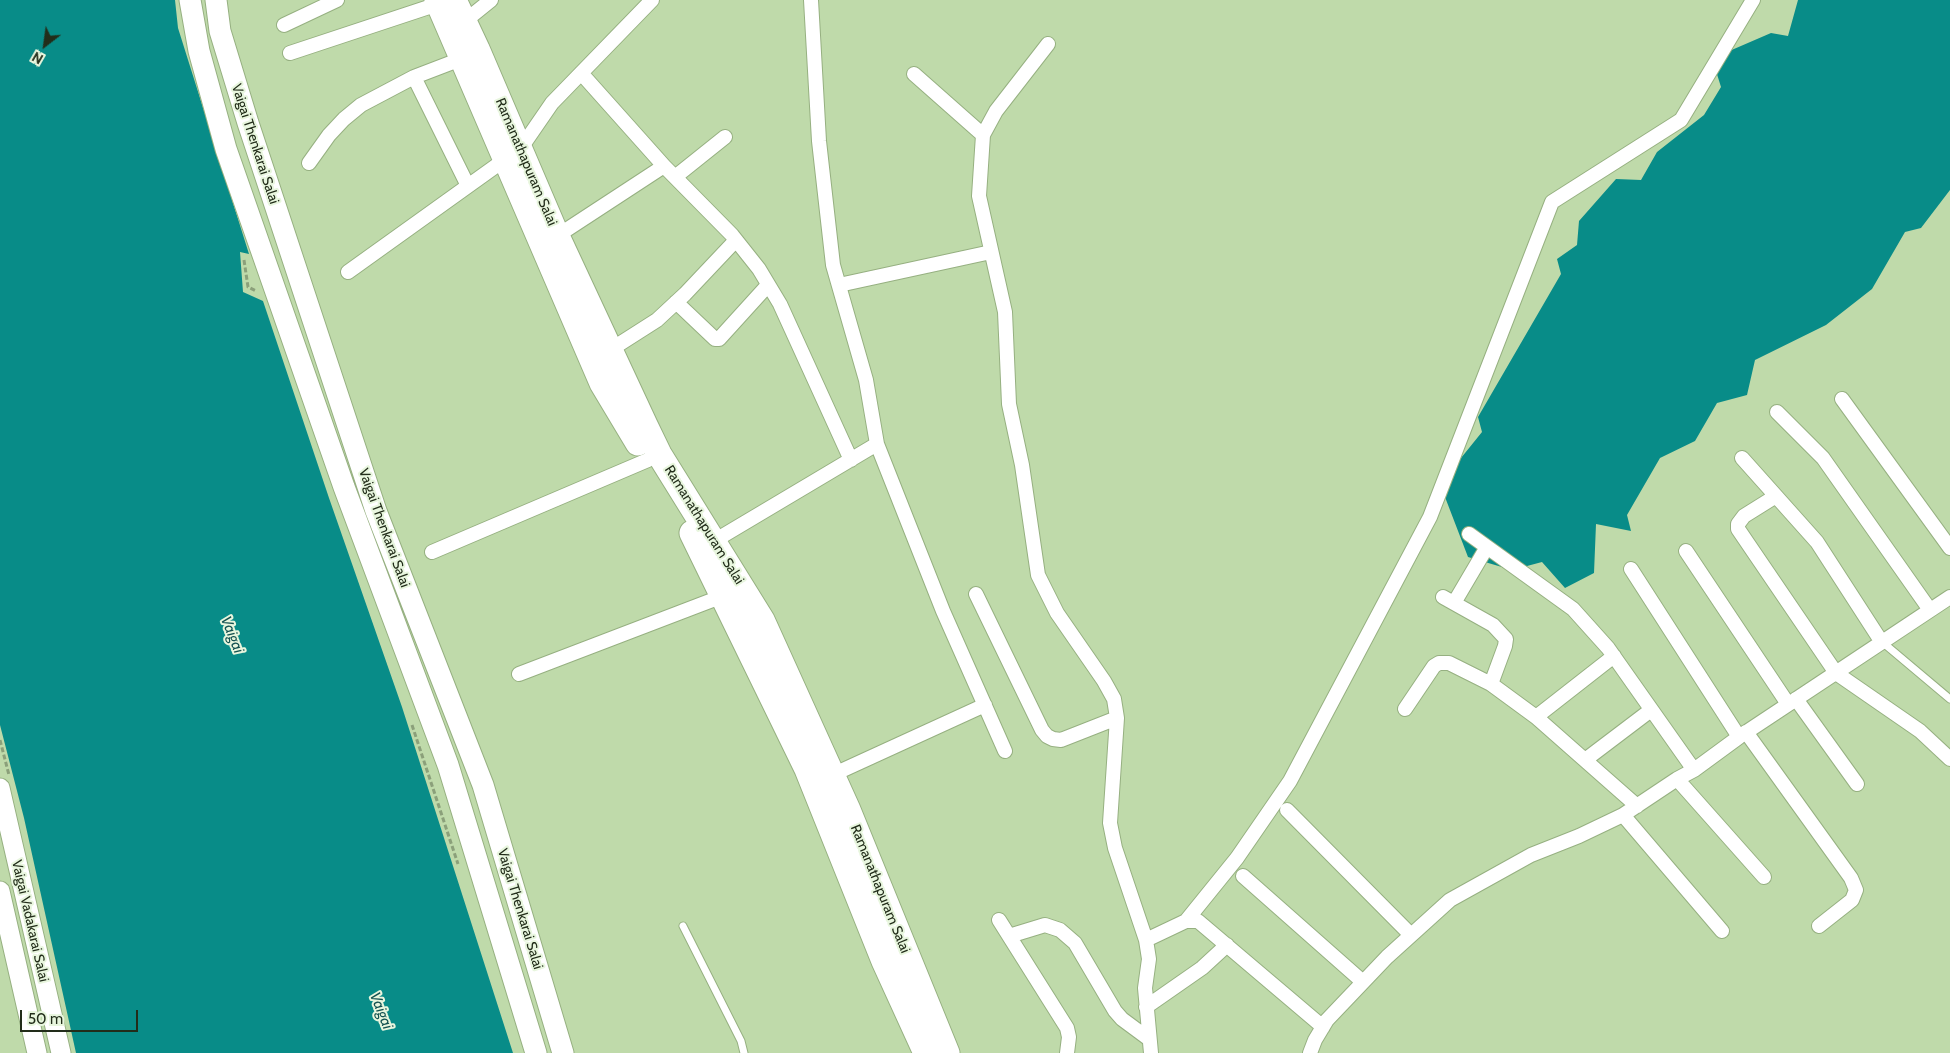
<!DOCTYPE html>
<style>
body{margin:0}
#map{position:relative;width:1950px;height:1053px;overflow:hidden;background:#bfdaaa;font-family:Cabin,sans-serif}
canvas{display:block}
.north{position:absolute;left:20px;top:20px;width:50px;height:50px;-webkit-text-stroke:4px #e8f6de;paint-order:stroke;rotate:210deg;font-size:14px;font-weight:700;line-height:20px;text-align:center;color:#222d1a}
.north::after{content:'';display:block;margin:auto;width:18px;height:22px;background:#222d1a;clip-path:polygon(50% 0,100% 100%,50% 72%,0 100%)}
.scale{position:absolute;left:20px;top:1010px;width:118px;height:22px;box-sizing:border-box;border:2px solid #222d1a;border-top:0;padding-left:6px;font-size:15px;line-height:18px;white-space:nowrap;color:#222d1a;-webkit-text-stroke:4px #e8f6de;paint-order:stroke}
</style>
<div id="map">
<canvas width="1950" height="1053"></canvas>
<div class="north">N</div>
<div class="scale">50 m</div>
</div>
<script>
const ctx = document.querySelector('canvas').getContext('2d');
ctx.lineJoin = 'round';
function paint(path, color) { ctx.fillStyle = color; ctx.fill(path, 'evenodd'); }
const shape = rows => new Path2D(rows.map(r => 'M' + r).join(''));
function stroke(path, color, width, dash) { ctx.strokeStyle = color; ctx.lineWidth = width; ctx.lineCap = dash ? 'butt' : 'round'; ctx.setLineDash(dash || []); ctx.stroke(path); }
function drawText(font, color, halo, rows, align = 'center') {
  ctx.font = font + ' Cabin,sans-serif'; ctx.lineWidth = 4; ctx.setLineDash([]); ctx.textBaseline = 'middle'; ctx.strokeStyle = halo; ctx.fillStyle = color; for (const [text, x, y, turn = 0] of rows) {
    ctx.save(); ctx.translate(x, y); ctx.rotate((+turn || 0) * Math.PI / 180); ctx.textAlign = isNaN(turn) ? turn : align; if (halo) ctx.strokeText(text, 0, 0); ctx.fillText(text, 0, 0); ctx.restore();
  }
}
paint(shape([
 [0,0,175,0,178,28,249,254,240,252,243,292,263,301,329,498,402,707,513,1053,76,1053,24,818,0,725],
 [1798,0,1950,0,1950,190,1921,228,1905,232,1872,289,1826,325,1755,360,1747,395,1717,403,1695,441,1660,458,1627,515,1631,531,1596,524,1594,573,1565,588,1542,562,1512,570,1468,557,1440,484,1482,432,1478,417,1561,274,1557,259,1577,245,1579,221,1616,179,1641,180,1657,152,1704,115,1721,87,1716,71,1727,52,1771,33,1788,36]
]), '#088c88');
const lane = shape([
 [1881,641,1950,699],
 [683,926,741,1041,744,1053]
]);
const street = shape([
 [465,21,491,0],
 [284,25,337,0],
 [1048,44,996,111,983,135,979,196,1005,312,1009,404,1022,465,1038,575,1057,613,1104,681,1114,699,1117,718,1110,823,1115,848,1146,940,1149,959,1145,988,1151,1053],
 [290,53,438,4],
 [581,73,664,166,732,235,759,269,780,304,851,460],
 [914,74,983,135],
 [414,77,468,186],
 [309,163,329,135,344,119,361,105,414,77,461,59],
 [675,177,725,137],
 [557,236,664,166],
 [348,272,521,148,552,103,652,0],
 [839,285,991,252],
 [676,302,715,339,719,339,768,285],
 [610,350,657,320,685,294,736,240],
 [1842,399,1950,548],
 [1777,412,1823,458,1930,610],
 [877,444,943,611,1005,751],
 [1742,458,1817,542,1881,641],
 [1776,496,1744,516,1738,524,1738,529,1836,673,1920,731,1950,759],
 [1469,534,1573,609,1608,648,1694,770],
 [714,541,877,444,866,380,833,265,819,141,811,0],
 [1686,551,1788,704],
 [432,552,648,460],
 [1631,569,1739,737],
 [976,594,1042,730,1047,736,1053,739,1061,740,1117,718],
 [1443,597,1493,625,1506,639,1505,646,1491,684],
 [1454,603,1487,547],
 [519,674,723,596],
 [1796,699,1857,784],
 [1405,709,1434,666,1439,663,1449,663,1491,684,1536,717,1637,806],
 [1536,717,1614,656],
 [1746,732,1851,878,1856,890,1852,900,1819,926],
 [1585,760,1651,710],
 [832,775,985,705],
 [1677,779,1764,877],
 [1287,810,1411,935],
 [1623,815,1722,931],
 [1243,876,1363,982],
 [999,920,1067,1028,1069,1037,1067,1053],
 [1186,921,1237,858,1290,781,1430,517,1552,202,1681,120,1753,0],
 [1009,936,1045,925,1060,930,1075,943,1115,1011,1122,1019,1149,1039],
 [1146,940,1186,921,1198,921,1323,1027],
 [1146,1007,1202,968,1227,945],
 [1310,1053,1315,1040,1327,1020,1387,957,1450,900,1531,855,1579,836,1623,815,1677,779,1694,770,1739,737,1950,597]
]);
const secondary = shape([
 [0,788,61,1053],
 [0,891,37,1053]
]);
const primary = shape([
 [190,0,199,51,226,149,344,487,448,765,536,1053],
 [216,0,220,31,248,123,376,511,483,785,563,1053]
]);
const highway = shape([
 [437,0,602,383,638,443],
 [454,0,477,49,557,236,645,425,659,454,762,620,848,810,947,1053],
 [692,533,807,769,884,961,926,1053]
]);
stroke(lane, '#96b081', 9);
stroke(street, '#96b081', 16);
stroke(secondary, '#96b081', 21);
stroke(primary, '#96b081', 23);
stroke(highway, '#96b081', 27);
stroke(shape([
 [244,260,248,287,256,291],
 [412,725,458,864],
 [0,740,9,775]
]), '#8ba07a', 3, [5, 2.5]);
stroke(lane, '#fff', 7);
stroke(street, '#fff', 14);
stroke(secondary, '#fff', 19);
stroke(primary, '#fff', 21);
stroke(highway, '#fff', 25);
drawText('14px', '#222d1a', '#e8f6de', [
 ["Vaigai Thenkarai Salai",255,144,72],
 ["Ramanathapuram Salai",526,162,67],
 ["Ramanathapuram Salai",704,525,58],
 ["Vaigai Thenkarai Salai",384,528,70],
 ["Ramanathapuram Salai",880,889,68],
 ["Vaigai Thenkarai Salai",520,909,73],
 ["Vaigai Vadakarai Salai",30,921,77]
]);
drawText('italic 15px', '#135150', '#e8f6de', [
 ["Vaigai",232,635,68],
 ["Vaigai",381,1011,68]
]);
</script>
